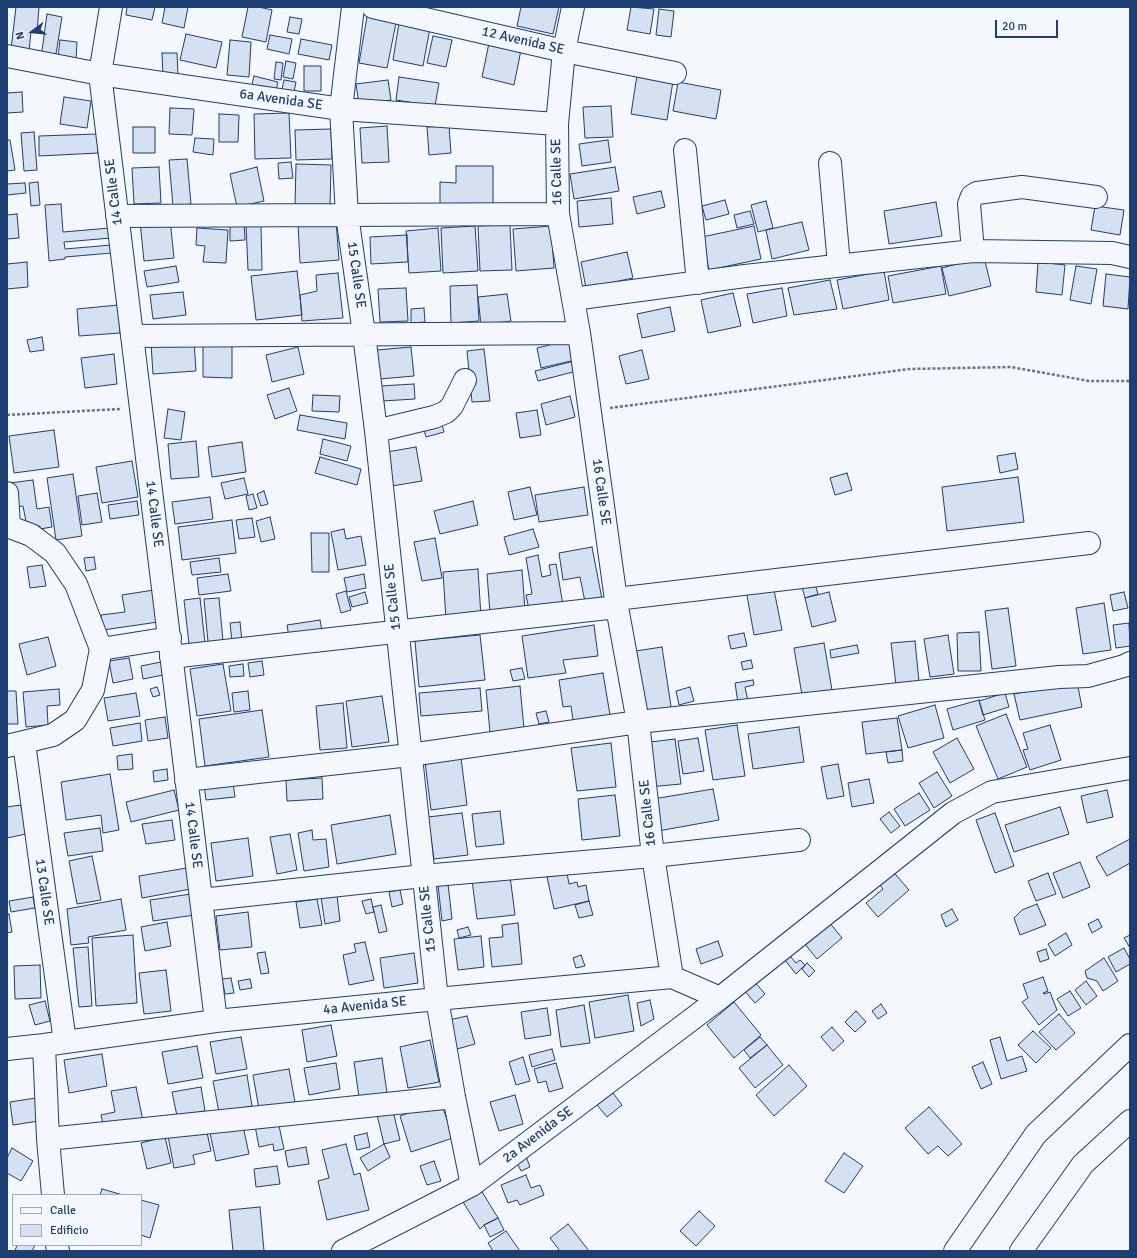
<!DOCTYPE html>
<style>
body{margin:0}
#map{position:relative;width:1137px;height:1258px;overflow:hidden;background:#f4f7fb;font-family:Signika,sans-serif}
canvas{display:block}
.frame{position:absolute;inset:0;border:8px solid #1d3f73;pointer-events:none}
.legend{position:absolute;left:12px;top:1194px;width:130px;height:52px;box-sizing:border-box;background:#f4f7fb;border:1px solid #9eadc5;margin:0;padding:5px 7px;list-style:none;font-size:12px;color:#1d3f73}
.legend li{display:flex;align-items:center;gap:8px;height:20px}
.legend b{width:20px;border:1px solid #9eadc5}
.north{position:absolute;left:12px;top:12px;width:40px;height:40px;-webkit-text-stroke:3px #f4f7fb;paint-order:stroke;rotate:254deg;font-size:11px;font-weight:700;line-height:16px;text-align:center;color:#1d3f73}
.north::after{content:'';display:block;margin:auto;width:14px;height:18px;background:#1d3f73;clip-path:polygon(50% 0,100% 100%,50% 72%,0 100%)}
.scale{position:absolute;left:995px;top:20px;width:63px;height:18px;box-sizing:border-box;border:2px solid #1d3f73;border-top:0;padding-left:5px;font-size:12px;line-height:14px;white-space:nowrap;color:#1d3f73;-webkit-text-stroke:3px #f4f7fb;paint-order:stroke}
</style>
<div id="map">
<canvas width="1137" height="1258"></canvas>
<div class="frame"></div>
<ul class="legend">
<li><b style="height:5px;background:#f4f7fb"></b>Calle</li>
<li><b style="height:11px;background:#d5e0f0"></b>Edificio</li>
</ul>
<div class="north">N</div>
<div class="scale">20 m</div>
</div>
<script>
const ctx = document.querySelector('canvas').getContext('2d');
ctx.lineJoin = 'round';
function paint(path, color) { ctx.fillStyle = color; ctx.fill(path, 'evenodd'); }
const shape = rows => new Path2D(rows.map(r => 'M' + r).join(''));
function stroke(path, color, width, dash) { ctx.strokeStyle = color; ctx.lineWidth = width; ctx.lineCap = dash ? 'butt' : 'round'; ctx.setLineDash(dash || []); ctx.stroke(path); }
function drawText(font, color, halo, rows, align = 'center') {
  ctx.font = font + ' Signika,sans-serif'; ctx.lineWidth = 3; ctx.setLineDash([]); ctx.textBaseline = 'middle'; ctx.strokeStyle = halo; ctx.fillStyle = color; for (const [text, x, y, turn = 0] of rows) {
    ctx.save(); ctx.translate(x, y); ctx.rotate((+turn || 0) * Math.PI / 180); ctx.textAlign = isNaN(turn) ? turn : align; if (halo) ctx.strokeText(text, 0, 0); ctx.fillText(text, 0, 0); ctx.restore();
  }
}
const building = shape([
 [16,7,39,7,37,32,31,32,29,51,11,49,16,7],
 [127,7,155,7,152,20,126,15,127,7],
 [165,7,188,7,184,28,162,23,165,7],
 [248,7,259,7,272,10,266,42,242,37,248,7],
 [521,7,559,7,553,34,517,26,521,7],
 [631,7,654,9,650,34,627,30,631,7],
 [659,9,674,11,671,37,656,35,659,9],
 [47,14,62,17,55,60,41,58,47,14],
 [290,17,302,19,299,34,287,32,290,17],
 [367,17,396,23,387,68,359,63,367,17],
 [399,23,430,28,423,66,393,60,399,23],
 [186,34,222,42,216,68,180,60,186,34],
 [270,35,292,39,289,54,267,49,270,35],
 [433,36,452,40,446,67,427,63,433,36],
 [301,39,332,45,329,60,298,54,301,39],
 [60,40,77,42,76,60,58,58,60,40],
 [230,40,251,42,249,77,227,75,230,40],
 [489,43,521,50,514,85,482,77,489,43],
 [162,53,177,53,178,75,163,76,162,53],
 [286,61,296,63,293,79,283,77,286,61],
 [276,62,283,63,281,80,274,79,276,62],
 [304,66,321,66,321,91,304,91,304,66],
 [637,75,673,81,667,120,631,114,637,75],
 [254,76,278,82,275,94,251,89,254,76],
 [399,77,439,83,435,106,396,100,399,77],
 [284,80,296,82,293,97,281,94,284,80],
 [388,80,391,100,359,105,356,84,388,80],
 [678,82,721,90,716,119,673,111,678,82],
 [22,92,23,112,7,113,7,93,22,92],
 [64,97,91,101,87,128,60,124,64,97],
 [611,106,613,137,585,138,583,107,611,106],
 [170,108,194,109,192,135,169,134,170,108],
 [289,113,291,158,255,159,254,114,289,113],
 [219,114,239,115,238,142,219,142,219,114],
 [387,126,389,162,362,163,360,128,387,126],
 [449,126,451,153,429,155,427,127,449,126],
 [133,127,155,127,155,153,133,153,133,127],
 [331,129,332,159,296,160,295,130,331,129],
 [34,132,37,170,24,171,21,133,34,132],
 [97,134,98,153,39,156,39,136,97,134],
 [195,138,214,139,213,155,193,152,195,138],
 [7,140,10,140,15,170,7,171,7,140],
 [608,140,611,162,582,166,579,144,608,140],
 [187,159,191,204,173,206,169,160,187,159],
 [291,162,293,178,279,179,278,163,291,162],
 [296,164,331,165,330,208,295,207,296,164],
 [456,166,493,166,493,209,440,208,440,182,456,183,456,166],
 [159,167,161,203,134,204,132,168,159,167],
 [257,167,264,201,237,207,230,174,257,167],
 [615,167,619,191,574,199,570,174,615,167],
 [38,182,40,205,31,206,29,183,38,182],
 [25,183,26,193,7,195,7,184,25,183],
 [661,191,665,207,637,214,633,197,661,191],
 [611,198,613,224,579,227,577,201,611,198],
 [725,200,729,214,706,220,702,206,725,200],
 [766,201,773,228,758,232,751,205,766,201],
 [936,202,942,236,889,244,884,211,936,202],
 [61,204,63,232,110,228,111,238,64,242,65,249,111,245,112,253,65,257,65,259,49,261,45,205,61,204],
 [1095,206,1124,210,1120,235,1091,230,1095,206],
 [750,211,754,224,737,228,734,215,750,211],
 [17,214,19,238,7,239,7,215,17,214],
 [170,219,174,258,144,261,140,222,170,219],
 [336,221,339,260,300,263,298,223,336,221],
 [244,222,245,240,230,241,230,223,244,222],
 [802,222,809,250,772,259,766,230,802,222],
 [246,225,261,225,262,270,248,270,246,225],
 [510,225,512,270,480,271,478,226,510,225],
 [475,226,478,271,443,273,441,228,475,226],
 [551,226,554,268,516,271,513,229,551,226],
 [754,226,761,259,709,270,702,237,754,226],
 [197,228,228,230,226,263,203,262,205,246,196,245,197,228],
 [438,228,441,271,409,273,406,231,438,228],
 [407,235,408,262,371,264,370,237,407,235],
 [627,252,633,278,586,288,581,262,627,252],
 [984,257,991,286,949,296,942,268,984,257],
 [27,262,28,287,7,289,7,264,27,262],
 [1038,262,1065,265,1062,295,1036,292,1038,262],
 [176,266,179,282,147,287,144,271,176,266],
 [941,266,946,294,893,303,888,276,941,266],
 [1076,266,1097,269,1091,304,1070,300,1076,266],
 [297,271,302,315,256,320,251,276,297,271],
 [884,271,889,300,843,309,837,280,884,271],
 [338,273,343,318,302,321,300,295,317,291,316,275,338,273],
 [1106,274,1130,277,1128,309,1103,306,1106,274],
 [830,280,837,309,794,315,788,288,830,280],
 [477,285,479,321,451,323,450,286,477,285],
 [406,288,408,321,380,322,378,289,406,288],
 [782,288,787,316,753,323,747,294,782,288],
 [183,292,186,315,153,319,150,295,183,292],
 [733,293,741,326,708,333,701,300,733,293],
 [507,294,511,321,481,325,478,297,507,294],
 [118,305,120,333,79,336,77,309,118,305],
 [670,307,675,331,642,338,637,314,670,307],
 [424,308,425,322,411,323,411,309,424,308],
 [42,337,44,350,30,352,27,340,42,337],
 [570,340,575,360,541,368,537,348,570,340],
 [194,341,196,371,153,374,151,344,194,341],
 [203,342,232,342,232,378,203,377,203,342],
 [298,347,304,374,272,382,266,355,298,347],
 [411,347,414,376,380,379,377,350,411,347],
 [484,349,490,401,472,402,467,351,484,349],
 [642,350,649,379,626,384,619,356,642,350],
 [114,354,117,384,85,388,81,358,114,354],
 [574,361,577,371,538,381,535,371,574,361],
 [414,384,415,399,382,401,380,386,414,384],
 [289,388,297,411,275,419,267,395,289,388],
 [313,395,340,396,339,412,312,411,313,395],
 [570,396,575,417,546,425,541,404,570,396],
 [168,409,185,412,181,440,164,438,168,409],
 [537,410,541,435,520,438,516,413,537,410],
 [300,415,347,423,345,439,297,430,300,415],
 [441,421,444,432,426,437,423,426,441,421],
 [54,430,59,467,14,473,9,436,54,430],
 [323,439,351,446,347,461,320,454,323,439],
 [196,441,199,477,171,479,168,444,196,441],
 [242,442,246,472,212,477,208,447,242,442],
 [416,447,422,481,392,486,387,452,416,447],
 [1015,453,1018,469,1000,473,997,456,1015,453],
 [320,457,361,469,357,485,315,473,320,457],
 [132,461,138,497,102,503,96,467,132,461],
 [847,473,852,490,835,495,830,478,847,473],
 [73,474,82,536,56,540,47,478,73,474],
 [1018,477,1024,522,947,531,942,487,1018,477],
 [244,478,248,494,225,499,221,483,244,478],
 [33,480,37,509,49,507,52,527,40,529,40,526,27,527,23,506,14,507,10,483,33,480],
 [530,487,537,515,514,520,508,492,530,487],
 [584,487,588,515,539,522,535,495,584,487],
 [264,491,268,504,261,506,257,494,264,491],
 [97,493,102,522,82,525,78,496,97,493],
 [253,494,257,508,249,510,246,496,253,494],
 [210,497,213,519,175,524,172,502,210,497],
 [137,501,139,515,110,519,108,505,137,501],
 [473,501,478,525,440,534,434,511,473,501],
 [270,517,275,539,261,542,256,521,270,517],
 [252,518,255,537,239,539,236,520,252,518],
 [232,520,236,553,182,560,178,527,232,520],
 [344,529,346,539,361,536,366,565,338,570,331,532,344,529],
 [533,529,539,547,509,555,504,537,533,529],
 [311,533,329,533,329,572,312,572,311,533],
 [435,538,442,578,422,581,414,542,435,538],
 [592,547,602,599,585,602,580,577,563,580,559,553,592,547],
 [538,555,542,577,551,575,549,565,556,564,563,605,529,610,526,595,532,594,526,558,538,555],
 [94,557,96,569,86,571,84,558,94,557],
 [219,558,221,572,192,575,190,562,219,558],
 [42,565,46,586,30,588,27,567,42,565],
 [478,569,481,617,446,620,443,572,478,569],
 [522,570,525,610,490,613,487,574,522,570],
 [228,574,231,591,199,595,197,578,228,574],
 [364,574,366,588,347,592,344,578,364,574],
 [813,577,818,594,805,598,800,580,813,577],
 [773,585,782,630,754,635,746,590,773,585],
 [160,589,165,621,103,630,101,615,125,612,122,595,160,589],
 [346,591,351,610,341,613,336,594,346,591],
 [365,592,368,603,352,607,349,597,365,592],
 [829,592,836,621,812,627,805,598,829,592],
 [1124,592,1128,608,1113,611,1110,595,1124,592],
 [200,598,205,643,189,644,184,600,200,598],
 [219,598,223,641,208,642,204,599,219,598],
 [1104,603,1111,650,1083,654,1076,608,1104,603],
 [1008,608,1016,666,992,669,985,611,1008,608],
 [320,620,322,631,289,637,287,625,320,620],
 [240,622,242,641,232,642,230,623,240,622],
 [1129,623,1130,646,1116,648,1113,625,1129,623],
 [594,625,598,656,563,660,566,673,528,678,522,636,594,625],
 [979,632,981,671,958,671,957,633,979,632],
 [744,633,747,646,731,649,728,636,744,633],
 [480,635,485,680,419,687,415,641,480,635],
 [948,635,954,674,930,677,924,639,948,635],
 [48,637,56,666,27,675,19,644,48,637],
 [915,641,919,682,896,685,891,643,915,641],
 [824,643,832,690,802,695,794,648,824,643],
 [857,645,859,653,831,658,830,650,857,645],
 [662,647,672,713,639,718,629,652,662,647],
 [129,658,133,679,113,683,109,661,129,658],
 [751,660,753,668,743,670,741,662,751,660],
 [262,661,264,675,250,677,248,663,262,661],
 [161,662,163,675,143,679,141,666,161,662],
 [223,664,231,711,197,716,190,669,223,664],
 [243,664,244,676,230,677,229,666,243,664],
 [522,668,525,679,513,681,510,670,522,668],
 [603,673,611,721,574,727,571,706,563,707,559,680,603,673],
 [753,680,754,685,745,687,748,701,738,703,735,683,753,680],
 [1077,682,1082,707,1020,720,1014,694,1077,682],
 [520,686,524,729,490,732,486,690,520,686],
 [157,687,160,695,153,697,150,689,157,687],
 [690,687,694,701,679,705,676,691,690,687],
 [480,688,482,711,421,716,419,693,480,688],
 [59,689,60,705,47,706,48,725,26,727,23,692,59,689],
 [7,691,16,691,18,724,7,724,7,691],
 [248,691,250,710,234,712,232,693,248,691],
 [136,693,140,716,108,721,104,698,136,693],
 [1005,693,1009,707,983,715,979,701,1005,693],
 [382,696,389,742,352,747,346,701,382,696],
 [979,700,985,720,953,730,947,709,979,700],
 [343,703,347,748,320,750,316,706,343,703],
 [935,705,944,738,908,748,898,716,935,705],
 [262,710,269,757,205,766,199,719,262,710],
 [546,711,549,722,539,724,536,713,546,711],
 [1006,714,1027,767,998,779,976,726,1006,714],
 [165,717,168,738,148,741,145,720,165,717],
 [897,718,902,750,866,754,862,722,897,718],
 [140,723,142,741,113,746,110,728,140,723],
 [737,725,745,776,713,780,705,730,737,725],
 [1050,725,1061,760,1030,770,1023,750,1028,749,1023,733,1050,725],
 [799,727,804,762,753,769,748,734,799,727],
 [698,738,704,771,683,774,678,741,698,738],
 [957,738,974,769,950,783,933,752,957,738],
 [675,739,681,784,648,787,642,743,675,739],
 [611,743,616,787,577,791,571,748,611,743],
 [902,750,903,761,888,763,886,752,902,750],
 [132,754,133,769,118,770,117,756,132,754],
 [461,758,467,805,431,810,425,762,461,758],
 [838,764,844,796,827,799,821,767,838,764],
 [167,769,168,780,154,782,153,771,167,769],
 [937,772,952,796,934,808,919,783,937,772],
 [110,774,119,830,103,833,101,815,66,820,61,782,110,774],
 [322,778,323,799,287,801,286,780,322,778],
 [869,779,874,803,852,807,848,783,869,779],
 [233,782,235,797,206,800,204,785,233,782],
 [713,789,719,820,658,831,653,799,713,789],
 [174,790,179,810,131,822,126,802,174,790],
 [1107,790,1113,817,1087,823,1081,796,1107,790],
 [919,793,930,810,905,826,894,809,919,793],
 [615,795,620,836,582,840,578,799,615,795],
 [21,805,26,834,7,838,7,807,21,805],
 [1060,807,1069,834,1014,852,1005,825,1060,807],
 [500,811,504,844,476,847,472,814,500,811],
 [889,812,900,826,891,833,880,819,889,812],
 [462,813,468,855,434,859,428,817,462,813],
 [995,813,1014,866,995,873,976,820,995,813],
 [390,815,396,854,337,864,331,825,390,815],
 [172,820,175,840,146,844,142,824,172,820],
 [100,828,103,851,68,856,64,833,100,828],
 [312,830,313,840,326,839,329,867,304,871,298,833,312,830],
 [290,834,297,870,277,874,270,837,290,834],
 [248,838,253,876,216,881,211,843,248,838],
 [1130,839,1130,863,1107,876,1096,857,1130,839],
 [92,856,101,900,77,904,69,861,92,856],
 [1080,862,1090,887,1063,898,1053,873,1080,862],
 [187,868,191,889,142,898,139,876,187,868],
 [890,868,909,890,878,917,866,903,883,889,876,880,890,868],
 [567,873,569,884,577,882,578,887,586,885,589,901,554,909,547,877,567,873],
 [1048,873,1056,894,1036,901,1028,881,1048,873],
 [510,876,515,915,477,919,472,880,510,876],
 [448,884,452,919,442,921,438,885,448,884],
 [400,890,403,904,392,907,389,892,400,890],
 [191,894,195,915,153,921,150,900,191,894],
 [337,895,340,921,325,924,321,897,337,895],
 [33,897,35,908,11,912,9,901,33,897],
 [121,899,126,930,88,937,89,943,71,945,67,909,121,899],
 [317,899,322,925,300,928,296,902,317,899],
 [371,899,374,912,366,914,362,901,371,899],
 [589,901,593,915,579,918,575,905,589,901],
 [1037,904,1046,925,1020,935,1014,918,1022,910,1037,904],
 [381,905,387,931,379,933,373,907,381,905],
 [952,909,958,920,946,927,941,915,952,909],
 [248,912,252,947,220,950,216,916,248,912],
 [9,914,12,932,7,933,7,915,9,914],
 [1098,919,1102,927,1092,933,1088,924,1098,919],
 [167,922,171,946,145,951,141,927,167,922],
 [829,922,842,938,817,959,804,943,829,922],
 [518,923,522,964,492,967,489,938,503,937,502,925,518,923],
 [468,927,471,935,459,938,457,930,468,927],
 [1066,933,1072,945,1055,956,1048,944,1066,933],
 [133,935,137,1003,96,1006,92,938,133,935],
 [1130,935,1130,948,1124,938,1130,935],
 [481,936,484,967,458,970,454,939,481,936],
 [718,941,723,956,701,964,696,949,718,941],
 [365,942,374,980,349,985,343,955,356,952,354,944,365,942],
 [88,947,92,1006,79,1007,73,948,88,947],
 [1124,948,1130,959,1130,964,1116,972,1108,957,1124,948],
 [1046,949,1049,959,1040,962,1037,952,1046,949],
 [265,952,269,973,261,974,257,953,265,952],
 [414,953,418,983,384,988,380,958,414,953],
 [581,955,585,966,576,968,573,958,581,955],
 [790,956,796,963,800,960,805,965,796,974,785,960,790,956],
 [1104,958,1118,981,1103,991,1097,981,1087,978,1085,971,1104,958],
 [807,963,815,971,809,977,802,969,807,963],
 [40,965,41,998,15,999,14,966,40,965],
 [166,970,171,1011,144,1014,139,973,166,970],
 [1043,977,1048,991,1043,993,1044,994,1050,992,1057,1010,1039,1025,1022,1002,1028,998,1023,984,1043,977],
 [231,978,234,993,225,994,222,979,231,978],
 [250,979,252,988,240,990,238,981,250,979],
 [754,981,765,994,755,1003,743,989,754,981],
 [1086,981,1097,996,1086,1005,1075,990,1086,981],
 [1070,991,1081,1008,1068,1016,1057,999,1070,991],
 [628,995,634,1031,595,1038,589,1002,628,995],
 [650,1000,654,1019,641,1026,637,1003,650,1000],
 [45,1001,50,1021,35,1025,29,1005,45,1001],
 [734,1002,761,1035,734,1058,707,1025,734,1002],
 [881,1004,887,1013,878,1019,872,1011,881,1004],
 [584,1005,590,1043,561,1047,556,1010,584,1005],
 [547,1008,551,1035,525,1039,521,1012,547,1008],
 [856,1011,866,1022,855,1032,845,1022,856,1011],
 [1059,1014,1075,1033,1056,1050,1039,1032,1059,1014],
 [467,1016,475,1044,457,1049,449,1020,467,1016],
 [331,1025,337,1056,307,1062,302,1030,331,1025],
 [832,1027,844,1041,833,1051,821,1037,832,1027],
 [1033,1031,1051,1048,1036,1063,1018,1045,1033,1031],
 [241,1037,247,1069,216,1074,210,1042,241,1037],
 [760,1037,767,1045,750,1058,744,1050,760,1037],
 [1000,1037,1007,1061,1022,1056,1027,1071,1001,1079,990,1040,1000,1037],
 [430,1040,439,1082,408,1088,400,1047,430,1040],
 [767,1045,783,1065,755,1088,739,1068,767,1045],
 [197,1046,203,1078,168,1084,162,1052,197,1046],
 [552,1049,555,1060,532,1067,529,1055,552,1049],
 [102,1054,107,1086,69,1093,64,1060,102,1054],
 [523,1057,530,1081,516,1085,509,1062,523,1057],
 [382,1058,387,1093,359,1097,354,1062,382,1058],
 [983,1062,992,1084,981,1089,972,1067,983,1062],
 [336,1063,340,1089,309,1095,304,1068,336,1063],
 [556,1063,563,1088,549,1092,546,1081,538,1083,534,1069,556,1063],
 [789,1065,807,1086,774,1116,756,1095,789,1065],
 [289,1069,295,1102,259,1109,253,1075,289,1069],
 [247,1075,252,1106,219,1112,213,1081,247,1075],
 [136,1087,143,1121,104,1128,101,1115,115,1112,111,1091,136,1087],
 [201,1087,205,1111,177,1116,172,1092,201,1087],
 [613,1093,622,1105,607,1117,597,1105,613,1093],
 [515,1095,523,1124,499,1131,490,1102,515,1095],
 [36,1098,39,1121,13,1125,10,1102,36,1098],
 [441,1102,453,1138,411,1152,400,1116,441,1102],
 [929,1107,962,1144,948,1156,938,1146,928,1154,905,1128,929,1107],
 [393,1111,400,1140,384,1144,377,1115,393,1111],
 [278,1121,284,1149,274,1151,273,1144,259,1147,255,1126,278,1121],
 [243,1126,249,1154,216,1161,210,1133,243,1126],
 [206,1128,211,1151,193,1155,195,1164,174,1168,168,1136,206,1128],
 [367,1133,370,1147,357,1150,354,1136,367,1133],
 [165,1137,171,1163,147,1169,141,1143,165,1137],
 [346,1144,354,1175,360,1173,369,1210,327,1220,318,1181,329,1178,322,1150,346,1144],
 [384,1144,390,1157,368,1171,360,1158,384,1144],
 [306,1147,309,1164,288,1167,285,1151,306,1147],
 [12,1148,33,1161,21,1181,7,1173,7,1158,12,1148],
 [844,1153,863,1166,844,1193,825,1181,844,1153],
 [526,1156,530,1167,521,1171,516,1161,526,1156],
 [434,1161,441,1181,427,1185,420,1166,434,1161],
 [277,1166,280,1184,256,1187,254,1169,277,1166],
 [526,1175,531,1188,540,1185,544,1195,520,1205,517,1200,508,1203,501,1185,526,1175],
 [102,1189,123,1195,100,1195,102,1189],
 [481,1190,498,1218,484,1225,480,1229,463,1202,481,1190],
 [141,1200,159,1205,150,1238,141,1235,141,1200],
 [260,1207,264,1251,233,1251,229,1210,260,1207],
 [699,1211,715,1226,696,1246,680,1231,699,1211],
 [498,1218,504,1230,490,1237,484,1225,498,1218],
 [568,1224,589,1251,560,1251,550,1238,568,1224],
 [506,1231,520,1251,493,1251,488,1243,506,1231],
 [17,1245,35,1245,32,1251,15,1251,17,1245]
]);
paint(building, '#d5e0f0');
stroke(building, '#1d3f73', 1);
const minor = shape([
 [111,7,100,74,216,1021],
 [353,7,341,109,347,215,364,334,376,431,437,999,454,1097,472,1185],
 [373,7,564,51,675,73],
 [573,7,564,51,557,124,558,214,579,333,617,607,638,722,653,856,672,977],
 [7,56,100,74,341,109,557,124],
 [685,150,698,283],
 [830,163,839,265],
 [117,216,558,214],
 [973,251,969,204,972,196,977,193,1022,187,1096,197],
 [573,299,745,276,973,251,1112,253,1130,257],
 [132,336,579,333],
 [376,431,434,417,446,412,452,406,465,380],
 [7,493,9,526],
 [7,526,31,535,55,553,76,584,101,649],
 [616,599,1089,543],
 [171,657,617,607],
 [24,743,65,1042],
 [7,746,53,735,75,720,93,690,101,649,170,638],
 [186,780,410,755,638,722,1059,677,1088,676,1124,666,1130,663],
 [201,900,423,876,653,856,799,840],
 [44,1045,48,1139,53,1195],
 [7,1049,44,1045,216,1021,437,999,672,977,720,998],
 [48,1139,454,1097],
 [57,1245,58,1251],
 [343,1251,472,1185,720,998,953,813,992,792,1130,768]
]);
const highway = shape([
 [955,1251,1036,1134,1130,1045],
 [1021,1251,1083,1164,1130,1121]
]);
stroke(minor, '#1d3f73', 24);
stroke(highway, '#1d3f73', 24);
stroke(shape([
 [610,408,909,369,1011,367,1089,381,1130,381],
 [7,415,120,409]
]), '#5e769c', 2.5, [3, 2]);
stroke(minor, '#f4f7fb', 22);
stroke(highway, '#f4f7fb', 22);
drawText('14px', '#1d3f73', '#f4f7fb', [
 ["12 Avenida SE",523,41,13],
 ["6a Avenida SE",281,100,8],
 ["16 Calle SE",557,172,-91],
 ["14 Calle SE",114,192,-97],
 ["15 Calle SE",356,275,82],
 ["16 Calle SE",601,492,82],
 ["14 Calle SE",154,514,83],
 ["15 Calle SE",393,597,-96],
 ["16 Calle SE",648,813,-96],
 ["14 Calle SE",193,835,83],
 ["13 Calle SE",44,892,82],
 ["15 Calle SE",428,919,-96],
 ["4a Avenida SE",365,1006,-6],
 ["2a Avenida SE",538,1135,-37]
]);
</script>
